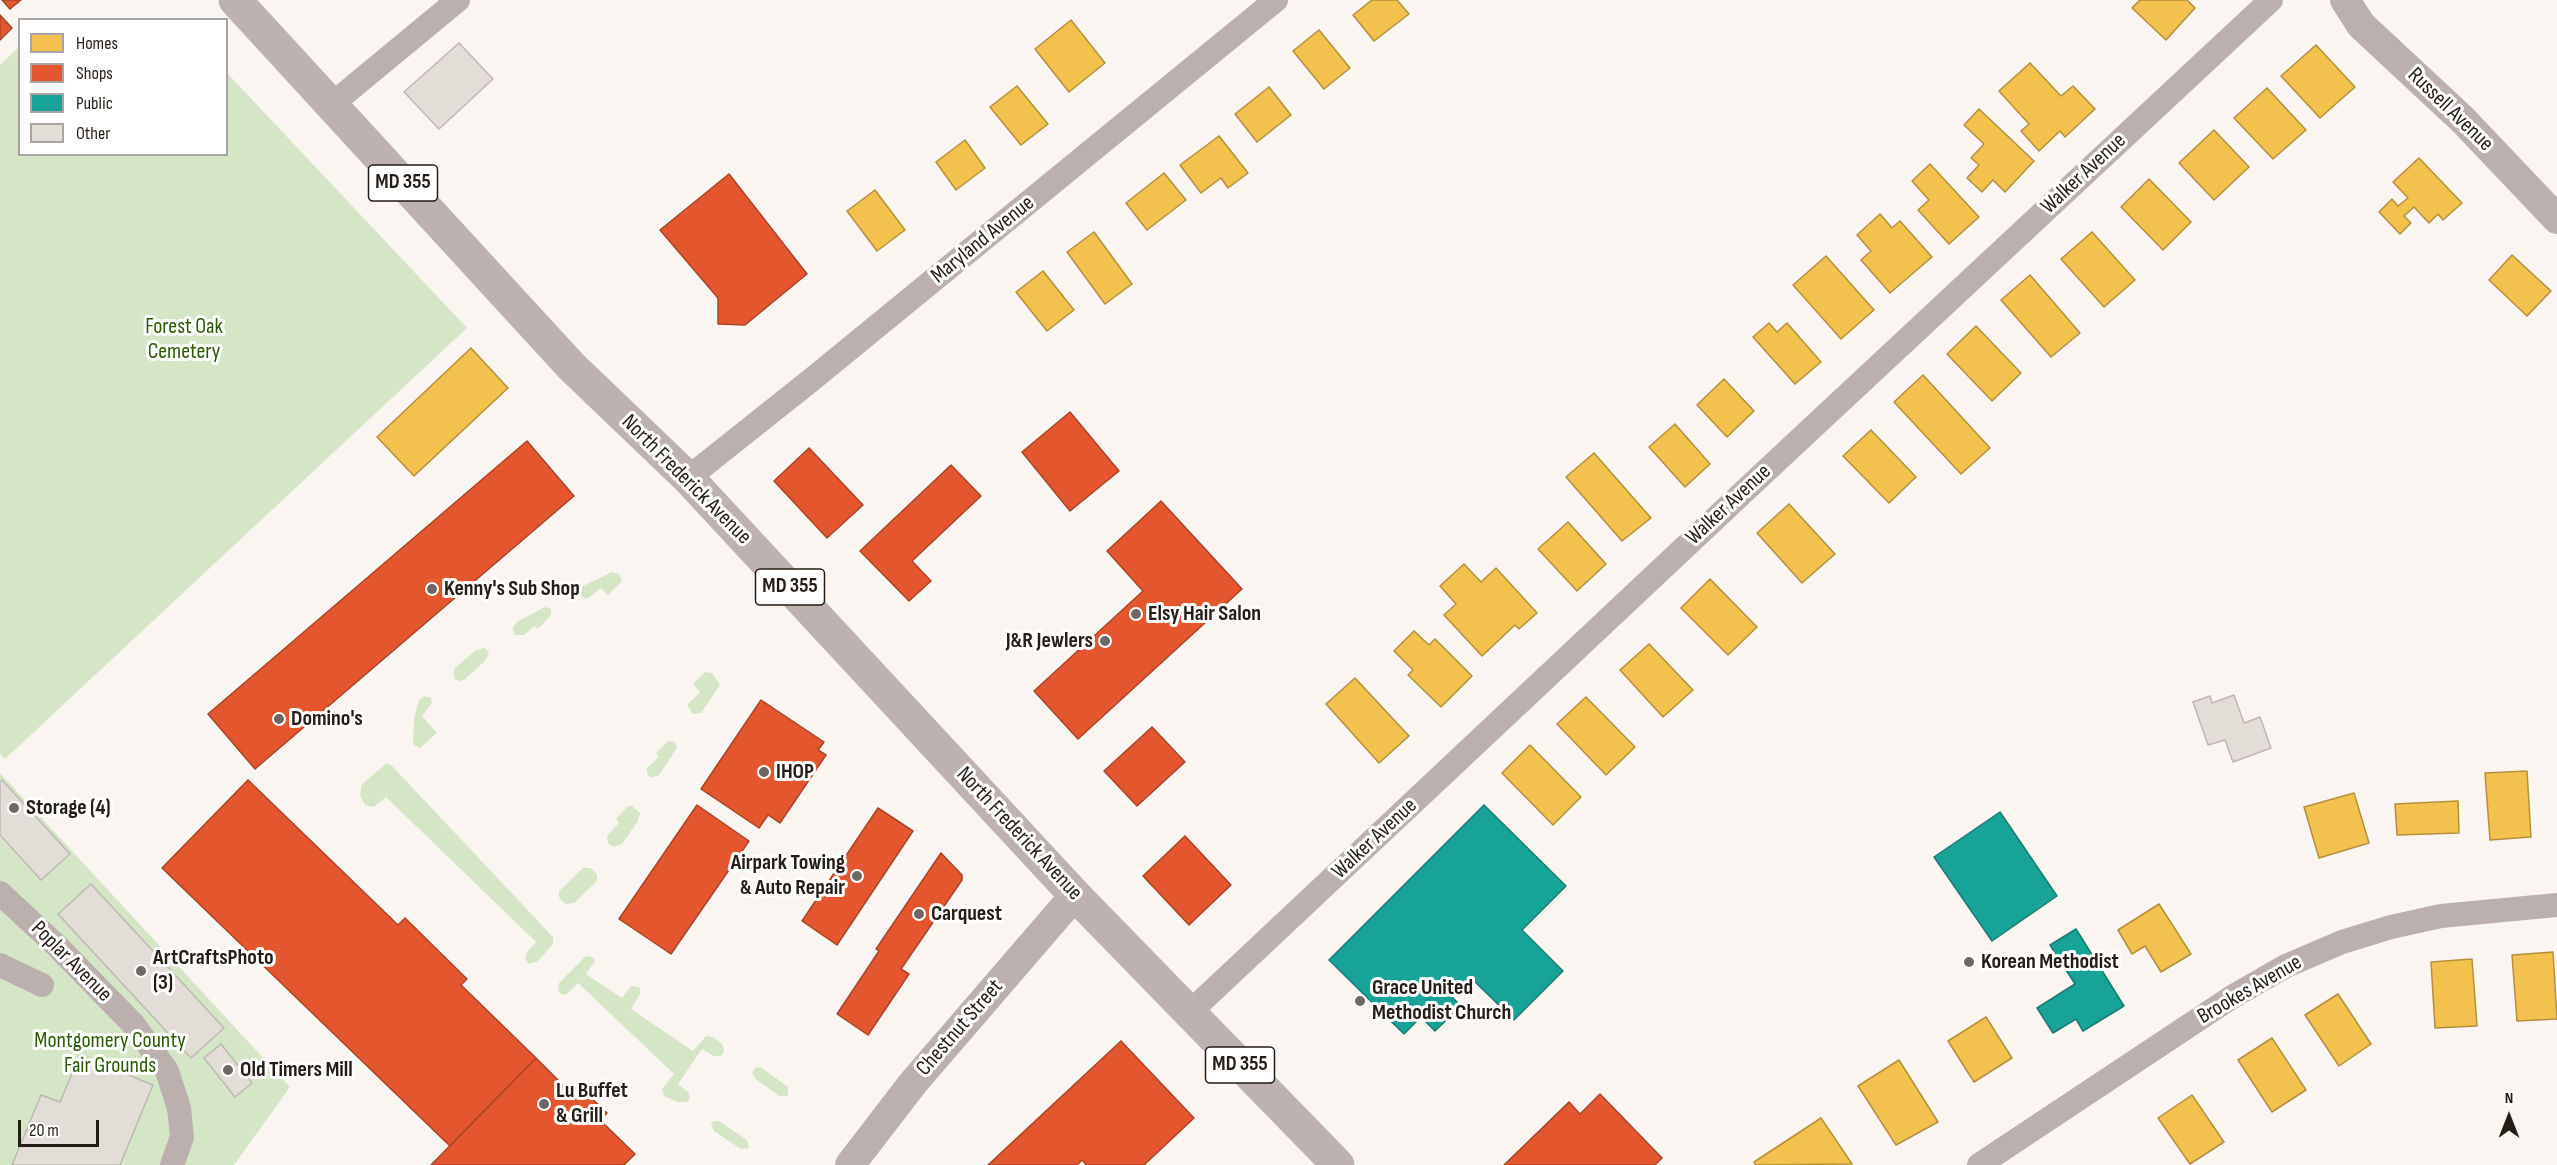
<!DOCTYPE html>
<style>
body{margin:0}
#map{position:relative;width:2557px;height:1165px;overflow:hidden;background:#faf5f0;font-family:"Sofia Sans Condensed",sans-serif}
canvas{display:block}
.legend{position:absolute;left:18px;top:18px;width:210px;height:138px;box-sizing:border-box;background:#fff;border:2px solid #a7a4a1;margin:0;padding:8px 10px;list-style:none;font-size:18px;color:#241c15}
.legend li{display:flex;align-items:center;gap:12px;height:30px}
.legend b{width:30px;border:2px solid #a7a4a1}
.north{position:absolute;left:2479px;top:1087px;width:60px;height:60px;-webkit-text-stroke:4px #fff;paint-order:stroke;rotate:0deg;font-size:16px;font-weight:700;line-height:24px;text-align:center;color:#241c15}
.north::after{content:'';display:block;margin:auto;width:21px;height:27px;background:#241c15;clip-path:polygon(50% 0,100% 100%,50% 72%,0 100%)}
.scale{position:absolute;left:18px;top:1120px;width:81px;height:27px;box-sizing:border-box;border:3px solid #241c15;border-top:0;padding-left:8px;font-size:18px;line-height:21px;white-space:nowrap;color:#241c15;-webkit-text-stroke:4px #fff;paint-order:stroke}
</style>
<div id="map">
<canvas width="2557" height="1165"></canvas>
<ul class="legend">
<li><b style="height:16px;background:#f2c14e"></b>Homes</li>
<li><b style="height:16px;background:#e4572e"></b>Shops</li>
<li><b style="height:16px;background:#17a398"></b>Public</li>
<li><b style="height:16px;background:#e3ddd7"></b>Other</li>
</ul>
<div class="north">N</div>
<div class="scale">20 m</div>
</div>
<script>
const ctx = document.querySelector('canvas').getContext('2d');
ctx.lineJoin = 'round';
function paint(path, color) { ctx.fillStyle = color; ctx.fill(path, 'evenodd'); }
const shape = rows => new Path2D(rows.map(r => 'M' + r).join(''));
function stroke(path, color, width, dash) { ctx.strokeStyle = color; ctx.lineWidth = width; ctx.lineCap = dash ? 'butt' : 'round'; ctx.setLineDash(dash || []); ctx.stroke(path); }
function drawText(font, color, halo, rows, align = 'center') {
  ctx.font = font + ' "Sofia Sans Condensed",sans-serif'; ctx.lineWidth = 6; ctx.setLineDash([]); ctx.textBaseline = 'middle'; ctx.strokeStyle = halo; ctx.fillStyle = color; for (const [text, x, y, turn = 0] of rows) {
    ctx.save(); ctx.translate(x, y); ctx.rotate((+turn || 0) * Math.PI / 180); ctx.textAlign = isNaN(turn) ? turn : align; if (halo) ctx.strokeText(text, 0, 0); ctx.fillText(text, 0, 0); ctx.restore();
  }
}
paint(shape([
 [19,47,20,154,226,154,227,73,467,328,5,759,0,754,0,65],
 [612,572,619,574,622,581,608,595,601,588,587,599,581,596,581,587],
 [545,607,551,609,551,615,538,629,534,626,524,635,514,635,513,627,518,621],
 [485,648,489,653,486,660,464,680,460,681,455,679,453,673,455,668,476,650],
 [705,672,712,673,720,685,701,713,693,714,687,705,700,692,693,684],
 [424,696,431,698,432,703,422,716,437,733,420,748,413,744,414,718,419,700],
 [668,741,675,742,677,748,659,775,651,778,647,773,647,768,659,757,656,753],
 [387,763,393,767,553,937,553,944,538,961,529,964,525,959,527,952,536,942,386,797,374,807,365,805,360,795,362,784],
 [0,773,290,1087,234,1165,0,1165],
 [632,806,640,813,638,821,622,844,613,847,608,843,607,836,619,823,616,819,627,807],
 [583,868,590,868,597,874,597,881,574,903,565,904,559,897,559,891],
 [586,956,593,957,595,961,586,974,622,998,631,986,639,987,641,992,631,1009,693,1051,706,1036,713,1037,723,1045,724,1052,721,1056,714,1056,702,1049,678,1084,689,1093,690,1098,687,1102,678,1102,664,1096,662,1089,674,1074,578,983,567,994,563,995,558,992,559,983],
 [756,1067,762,1068,788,1087,788,1096,779,1096,756,1079,752,1073],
 [714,1121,719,1121,747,1140,749,1148,741,1149,714,1131,711,1124]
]), '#d4e6c6');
const homes = shape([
 [1372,0,1397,0,1409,14,1374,41,1353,15,1372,0],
 [2140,0,2187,0,2195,8,2166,40,2132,8,2140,0],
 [1071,20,1105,63,1069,92,1035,49,1071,20],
 [1319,30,1350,68,1324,89,1293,51,1319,30],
 [2316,45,2355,87,2320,118,2281,76,2316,45],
 [2030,63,2061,96,2073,86,2095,109,2065,137,2060,131,2039,151,2021,131,2029,124,1999,91,2030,63],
 [1017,86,1048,124,1021,145,990,107,1017,86],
 [1269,87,1291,115,1257,142,1235,114,1269,87],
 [2267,88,2306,130,2273,159,2234,118,2267,88],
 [1979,109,2034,161,2005,192,1993,180,1982,192,1967,178,1979,165,1971,158,1984,144,1964,125,1979,109],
 [2214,130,2249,167,2214,200,2179,163,2214,130],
 [1219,136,1248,173,1228,188,1221,178,1201,193,1180,165,1219,136],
 [965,140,985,168,956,190,936,162,965,140],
 [2419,158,2462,203,2443,220,2438,214,2429,223,2414,207,2404,216,2411,223,2400,234,2379,212,2392,199,2398,206,2408,198,2393,182,2419,158],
 [1930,164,1979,217,1949,244,1918,210,1929,200,1912,181,1930,164],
 [1164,173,1186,200,1147,230,1126,203,1164,173],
 [2149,179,2191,222,2163,250,2121,207,2149,179],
 [875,190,905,230,877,251,847,211,875,190],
 [1880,214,1892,228,1900,221,1932,257,1890,293,1861,260,1871,251,1857,235,1880,214],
 [1094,232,1132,284,1105,304,1067,252,1094,232],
 [2092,232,2135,280,2104,307,2061,259,2092,232],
 [2512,255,2551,291,2527,316,2489,280,2512,255],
 [1826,256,1874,310,1841,339,1793,285,1826,256],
 [1043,271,1074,310,1047,331,1016,292,1043,271],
 [2030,275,2080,333,2051,357,2001,300,2030,275],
 [1769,323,1777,332,1787,323,1821,362,1795,384,1753,337,1769,323],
 [1976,326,2021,373,1992,401,1947,354,1976,326],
 [471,348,508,388,414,476,377,437,471,348],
 [1923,375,1990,448,1961,474,1894,402,1923,375],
 [1724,379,1754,411,1727,437,1697,405,1724,379],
 [1675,424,1710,464,1685,487,1649,447,1675,424],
 [1871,430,1916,477,1889,503,1843,456,1871,430],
 [1594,453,1651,518,1622,541,1566,477,1594,453],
 [1789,504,1835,554,1802,583,1757,533,1789,504],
 [1568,522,1606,564,1577,591,1538,549,1568,522],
 [1464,564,1481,582,1496,568,1537,613,1519,629,1515,625,1482,656,1444,615,1456,604,1440,586,1464,564],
 [1710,579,1757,627,1728,655,1681,608,1710,579],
 [1414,631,1429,645,1435,639,1472,676,1441,707,1408,675,1413,670,1394,651,1414,631],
 [1649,644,1693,690,1663,717,1620,670,1649,644],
 [1355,678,1409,736,1379,763,1326,704,1355,678],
 [1586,697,1635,747,1606,775,1557,724,1586,697],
 [1530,745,1581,797,1553,825,1502,773,1530,745],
 [2527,771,2531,837,2490,840,2485,773,2527,771],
 [2354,793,2369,843,2319,858,2304,807,2354,793],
 [2458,801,2459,833,2397,835,2395,804,2458,801],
 [2159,904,2191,954,2161,972,2145,946,2132,954,2118,930,2159,904],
 [2553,952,2557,1019,2517,1021,2512,955,2553,952],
 [2472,959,2477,1026,2435,1028,2431,962,2472,959],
 [2338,994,2371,1044,2339,1066,2305,1015,2338,994],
 [1986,1017,2012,1058,1974,1082,1948,1041,1986,1017],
 [2272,1038,2306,1090,2272,1112,2238,1060,2272,1038],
 [1899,1060,1938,1122,1896,1145,1858,1086,1899,1060],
 [2192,1095,2224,1142,2190,1164,2158,1118,2192,1095],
 [1821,1118,1852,1164,1756,1165,1754,1162,1821,1118]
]);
paint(homes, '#f2c14e');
stroke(homes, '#b4903d', 1.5);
const shops = shape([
 [2,0,21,0,10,9,2,0],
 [0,15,12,28,0,40,0,15],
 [729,174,807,274,745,325,718,324,718,298,660,230,729,174],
 [1070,412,1119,471,1070,511,1022,452,1070,412],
 [527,441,574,496,255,769,208,714,527,441],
 [809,448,863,505,827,538,774,481,809,448],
 [951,465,981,496,912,561,931,581,909,601,860,551,951,465],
 [1161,501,1242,589,1078,739,1034,691,1143,591,1107,551,1161,501],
 [761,700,824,742,818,750,826,755,780,823,768,815,759,828,701,789,761,700],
 [1152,727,1185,762,1137,806,1104,771,1152,727],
 [248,780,398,925,405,918,467,979,461,985,536,1058,450,1146,162,868,248,780],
 [697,805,749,841,671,954,619,919,697,805],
 [878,808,913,831,837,945,802,921,878,808],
 [1185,836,1231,885,1189,925,1143,876,1185,836],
 [941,853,962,875,962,880,901,969,909,974,868,1035,837,1014,879,951,876,949,941,853],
 [1121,1041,1194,1118,1144,1165,1086,1165,1082,1160,1077,1165,988,1165,1121,1041],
 [536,1058,573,1095,580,1087,607,1113,600,1120,635,1154,624,1165,431,1165,536,1058],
 [1600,1094,1662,1158,1655,1165,1504,1165,1569,1102,1580,1114,1600,1094]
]);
paint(shops, '#e4572e');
stroke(shops, '#aa4526', 1.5);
const public = shape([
 [1484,805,1566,886,1522,930,1563,971,1514,1020,1470,977,1451,996,1461,1006,1435,1031,1421,1017,1404,1034,1329,960,1484,805],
 [2000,812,2057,896,1992,941,1934,857,2000,812],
 [2076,929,2124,1006,2083,1031,2076,1019,2053,1033,2037,1008,2075,984,2050,945,2076,929]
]);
paint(public, '#17a398');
stroke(public, '#1b7a71', 1.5);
const building = shape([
 [459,43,493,79,439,129,404,92,459,43],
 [2234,695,2244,723,2260,717,2271,748,2233,762,2225,740,2208,745,2193,702,2210,696,2212,703,2234,695],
 [2,780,70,854,41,880,0,835,0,782,2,780],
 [91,884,224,1028,191,1058,58,914,91,884],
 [221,1044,252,1083,235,1097,204,1058,221,1044],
 [80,1055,153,1085,120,1165,12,1165,41,1095,60,1102,80,1055]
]);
paint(building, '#e3ddd7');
stroke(building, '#beb7b2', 1.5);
stroke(shape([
 [331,105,458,0],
 [688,478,810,381,1276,0],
 [0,893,57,946,134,1025,167,1071,179,1108,182,1137,172,1165],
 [0,965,42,985],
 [1189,1013,1768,469,2271,0],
 [1979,1165,2232,997,2286,966,2342,942,2391,927,2441,916,2557,905]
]), '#bcb0af', 24);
stroke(shape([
 [2345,0,2361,25,2463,120,2557,219],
 [850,1165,913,1083,1075,895]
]), '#bcb0af', 30);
stroke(shape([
 [235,0,571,366,688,478,1075,895,1338,1165]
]), '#beb2b0', 33);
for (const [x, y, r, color] of [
 [432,589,6,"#6f6862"],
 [1136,614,6,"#6f6862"],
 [1105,641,6,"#6f6862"],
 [279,719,6,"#6f6862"],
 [764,772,6,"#6f6862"],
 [14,808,6,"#6f6862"],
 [857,876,6,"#6f6862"],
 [919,914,6,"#6f6862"],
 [1969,962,6,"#6f6862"],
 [141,971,6,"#6f6862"],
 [1360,1001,6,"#6f6862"],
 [228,1070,6,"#6f6862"],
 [544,1104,6,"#6f6862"]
]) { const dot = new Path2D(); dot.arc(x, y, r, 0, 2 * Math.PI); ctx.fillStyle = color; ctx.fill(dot); stroke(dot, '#fff', 2); }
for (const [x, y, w] of [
 [403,183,69],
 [790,587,69],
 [1240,1065,69]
]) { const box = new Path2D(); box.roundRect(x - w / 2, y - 18, w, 36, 4.5); ctx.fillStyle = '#fff'; ctx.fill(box); stroke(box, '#241c15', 1.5); }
drawText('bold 21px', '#241c15', null, [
 ["MD 355",403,183],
 ["MD 355",790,587],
 ["MD 355",1240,1065]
]);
drawText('22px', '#241c15', '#fff', [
 ["Russell Avenue",2450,110,44],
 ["Walker Avenue",2084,174,-43],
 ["Maryland Avenue",983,240,-39],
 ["North Frederick Avenue",686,480,45],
 ["Walker Avenue",1729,505,-43],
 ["North Frederick Avenue",1019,834,47],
 ["Walker Avenue",1375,839,-43],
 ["Poplar Avenue",71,962,45],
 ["Brookes Avenue",2250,990,-30],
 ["Chestnut Street",960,1028,-49]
]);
drawText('22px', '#295902', '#fff', [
 ["Forest Oak",184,327],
 ["Cemetery",184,352],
 ["Montgomery County",110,1041],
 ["Fair Grounds",110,1066]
]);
drawText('bold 22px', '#241c15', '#fff', [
 ["Kenny's Sub Shop",444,589],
 ["Elsy Hair Salon",1148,614],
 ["J&R Jewlers",1093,641,"right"],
 ["Domino's",291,719],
 ["IHOP",776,772],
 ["Storage (4)",26,808],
 ["Airpark Towing",845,863,"right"],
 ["& Auto Repair",845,888,"right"],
 ["Carquest",931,914],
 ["ArtCraftsPhoto",153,958],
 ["(3)",153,983],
 ["Korean Methodist",1981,962],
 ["Grace United",1372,988],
 ["Methodist Church",1372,1013],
 ["Old Timers Mill",240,1070],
 ["Lu Buffet",556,1091],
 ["& Grill",556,1116]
], 'left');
</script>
